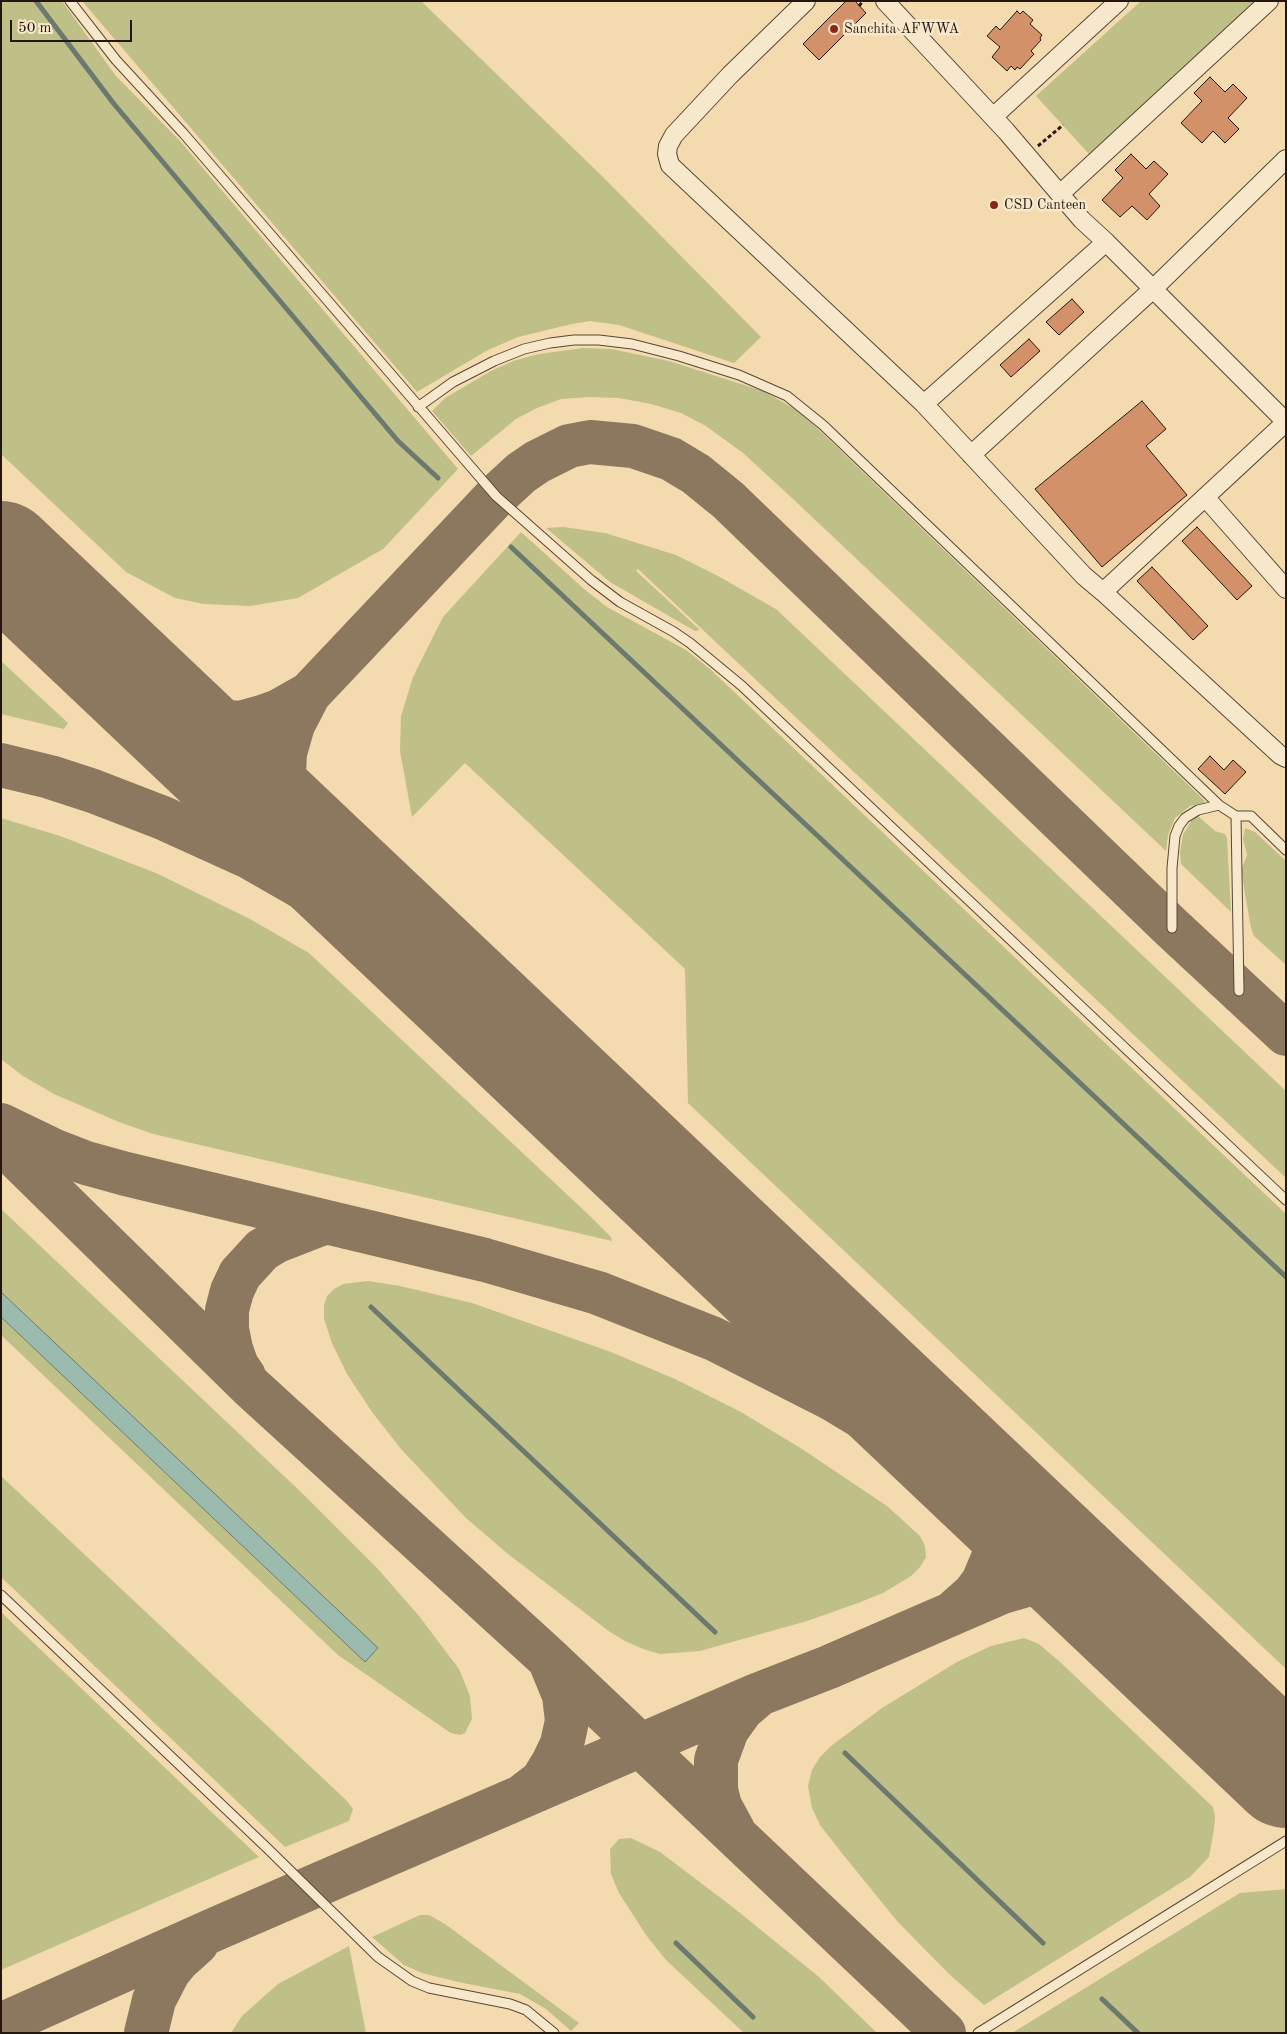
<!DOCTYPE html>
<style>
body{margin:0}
#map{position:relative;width:1287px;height:2034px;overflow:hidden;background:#f3dbaf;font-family:"Old Standard TT",serif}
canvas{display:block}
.frame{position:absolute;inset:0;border:2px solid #24160f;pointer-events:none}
.scale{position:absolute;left:10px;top:20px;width:122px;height:22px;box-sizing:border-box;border:2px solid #24160f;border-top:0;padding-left:6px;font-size:15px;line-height:18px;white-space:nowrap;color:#24160f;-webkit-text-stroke:4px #f7e8cb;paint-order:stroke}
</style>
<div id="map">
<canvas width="1287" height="2034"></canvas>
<div class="frame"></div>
<div class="scale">50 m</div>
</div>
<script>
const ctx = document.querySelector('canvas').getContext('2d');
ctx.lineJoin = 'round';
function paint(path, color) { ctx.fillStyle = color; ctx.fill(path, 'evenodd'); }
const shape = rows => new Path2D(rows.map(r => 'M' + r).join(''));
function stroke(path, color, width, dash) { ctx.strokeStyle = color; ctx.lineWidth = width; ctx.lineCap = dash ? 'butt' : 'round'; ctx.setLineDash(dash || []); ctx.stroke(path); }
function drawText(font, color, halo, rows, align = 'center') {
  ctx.font = font + ' "Old Standard TT",serif'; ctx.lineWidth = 5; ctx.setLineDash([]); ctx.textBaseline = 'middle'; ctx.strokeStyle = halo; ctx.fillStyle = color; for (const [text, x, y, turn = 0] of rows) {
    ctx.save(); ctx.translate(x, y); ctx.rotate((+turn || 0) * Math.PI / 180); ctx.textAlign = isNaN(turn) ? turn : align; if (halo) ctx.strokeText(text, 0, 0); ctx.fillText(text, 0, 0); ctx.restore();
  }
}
paint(shape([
 [1,1,62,1,116,76,180,141,458,469,383,549,298,598,250,606,204,604,175,598,126,572,1,454],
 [82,1,421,1,603,177,761,337,734,363,619,325,590,321,572,324,518,337,486,351,417,392],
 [1141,1,1261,1,1091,156,1036,96],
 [583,348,611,349,669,361,763,391,795,409,814,425,1205,801,1204,803,1190,806,1175,818,1168,835,1166,851,792,498,743,453,706,426,681,413,651,404,619,398,589,397,561,399,537,408,516,419,471,456,432,411,445,398,491,371,513,361,539,354],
 [563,527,605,533,676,555,718,576,776,609,1286,1091,1286,1178,638,569,636,571,700,630,695,631,610,582,546,528],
 [521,532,584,589,607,607,686,650,710,669,1286,1214,1286,1669,688,1103,685,969,465,763,412,817,400,751,401,716,413,677,443,617],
 [1,661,68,723,64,729,1,714],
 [1198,816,1215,831,1225,834,1227,838,1231,912,1181,864,1180,852,1183,835,1193,818],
 [1,818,60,836,156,873,250,919,309,953,590,1216,611,1237,612,1241,153,1134,119,1122,54,1094,23,1076,1,1059],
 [1245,828,1255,832,1286,861,1286,965,1254,936,1251,928,1241,871,1247,855,1243,839],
 [1,1209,303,1494,378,1569,419,1616,459,1669,470,1696,472,1719,465,1733,460,1735,451,1733,442,1727,338,1655,1,1335,1,1317,364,1661,378,1649,1,1292],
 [368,1281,400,1286,472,1303,611,1352,675,1379,741,1412,802,1449,887,1506,920,1536,925,1546,926,1557,920,1567,911,1576,883,1593,858,1603,807,1621,700,1651,660,1654,643,1649,625,1641,610,1632,508,1554,466,1518,401,1449,372,1412,347,1374,332,1343,324,1319,324,1305,327,1296,334,1289,343,1284],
 [1,1476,346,1800,353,1809,349,1821,285,1847,1,1577],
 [1,1612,259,1857,1,1970],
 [1024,1638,1039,1644,1059,1661,1213,1807,1215,1817,1214,1829,1209,1857,1190,1877,984,2005,949,1974,897,1921,841,1852,820,1825,812,1808,808,1786,812,1770,820,1757,831,1746,882,1708,957,1662,991,1646],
 [631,1838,660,1852,730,1905,819,1977,877,2033,744,2033,666,1960,646,1935,619,1893,611,1874,610,1849,619,1839],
 [1286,1889,1286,2033,1012,2033,1240,1893],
 [420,1915,429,1915,445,1924,579,2023,571,2031,546,2009,520,1994,458,1982,422,1973,404,1965,372,1937],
 [349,1946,366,2033,231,2033,242,2016,278,1984]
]), '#bfbf88');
const water = shape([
 [1,1292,378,1648,365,1662,1,1317,1,1292]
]);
paint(water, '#9bbbaf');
stroke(water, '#6b796f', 1);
stroke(shape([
 [36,1,114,104,398,441,438,478],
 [511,547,1286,1277],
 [371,1307,715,1632],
 [845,1753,1043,1943],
 [676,1943,753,2017],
 [1102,1999,1138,2033]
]), '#6b796f', 5);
stroke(shape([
 [119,668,155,695,178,709,198,717,216,721,240,723,262,717,279,711,309,694],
 [1,765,50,777,93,791,163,818,249,857,331,904,372,931,412,959,505,1032],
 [348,885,310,844,295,819,288,801,284,775,285,753,293,725,309,694,496,496,521,473,537,462,569,446,590,442,633,446,671,459,696,474,728,500,1172,928,1286,1034],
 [1,1125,55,1151,86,1163,126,1174,485,1260,598,1293,714,1339,832,1399,892,1435,944,1470,989,1504,1073,1574],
 [1,1142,252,1388,548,1658,944,2033],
 [244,1376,237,1366,231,1349,227,1329,227,1310,232,1291,240,1274,262,1250,277,1241,326,1222],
 [956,1610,974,1594,983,1582,993,1558,996,1541,994,1521,989,1504,981,1491],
 [525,1794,542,1781,553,1763,562,1744,567,1721,564,1695,550,1661],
 [733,1830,720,1806,716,1790,716,1760,727,1730,742,1709,756,1697],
 [1,2025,220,1927,757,1695,829,1667,1002,1592,1033,1583,1046,1583,1071,1586,1085,1591,1103,1601],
 [146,2033,154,2000,169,1971,178,1960,197,1943]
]), '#8c785f', 44);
stroke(shape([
 [1,556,1286,1773]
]), '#8c785f', 110);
const building = shape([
 [846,1,855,1,866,13,819,60,803,44,846,1],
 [1017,11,1020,14,1023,11,1033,20,1030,24,1042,35,1040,38,1041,40,1031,51,1034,54,1020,69,1017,67,1015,70,1011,66,1007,71,992,57,1000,47,987,36,996,26,1000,30,1017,11],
 [1210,77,1225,92,1233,84,1247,98,1228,118,1239,129,1225,143,1213,131,1202,143,1181,123,1202,101,1194,93,1210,77],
 [1131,154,1146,169,1154,161,1168,174,1149,194,1160,206,1147,220,1132,206,1120,217,1102,200,1123,178,1115,170,1131,154],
 [1072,299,1084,312,1059,335,1046,322,1072,299],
 [1029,339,1040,351,1011,377,1000,365,1029,339],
 [1142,401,1166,429,1146,446,1187,495,1102,567,1035,489,1142,401],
 [1197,527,1252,586,1237,600,1182,541,1197,527],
 [1152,567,1208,626,1193,640,1137,581,1152,567],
 [1210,756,1224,770,1233,760,1246,772,1225,794,1198,769,1210,756]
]);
paint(building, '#d29168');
stroke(building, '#24160f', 1);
const lane = shape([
 [70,1,116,60,184,134,496,496,591,580,620,602,674,632,690,643,742,686,1286,1200],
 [418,407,453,382,494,361,524,349,550,343,574,340,599,340,632,344,679,356,739,375,787,396,823,425,1219,805,1236,816,1251,816,1286,850],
 [1236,816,1239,991],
 [1172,928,1172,868,1175,836,1179,826,1185,818,1198,810,1219,805],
 [1,1595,267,1848,378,1957,412,1981,429,1988,510,2004,526,2010,554,2033],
 [978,2033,1286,1841]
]);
const street = shape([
 [806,1,730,75,674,135,668,146,667,154,670,165,924,404],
 [885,1,1006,131,1082,220,1106,242,924,404,1084,576,1103,592,1286,422],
 [993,117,1119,1],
 [1060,194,1269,1],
 [1106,242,1286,422],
 [971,455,1153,289,1286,159],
 [1205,497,1286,589],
 [1103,592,1280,755,1286,758]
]);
stroke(lane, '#584737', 11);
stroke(street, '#584737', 20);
stroke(shape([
 [859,6,863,1],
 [1038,146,1063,125]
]), '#24160f', 3, [4, 2.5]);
stroke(lane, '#f7e8cb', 9);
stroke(street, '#f7e8cb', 18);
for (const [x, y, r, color] of [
 [834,29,5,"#8f2418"],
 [994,205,5,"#8f2418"]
]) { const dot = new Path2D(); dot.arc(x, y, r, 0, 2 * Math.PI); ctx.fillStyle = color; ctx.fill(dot); stroke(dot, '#f7e8cb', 2); }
drawText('14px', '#24160f', '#f7e8cb', [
 ["Sanchita AFWWA",844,29],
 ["CSD Canteen",1004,205]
], 'left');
</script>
